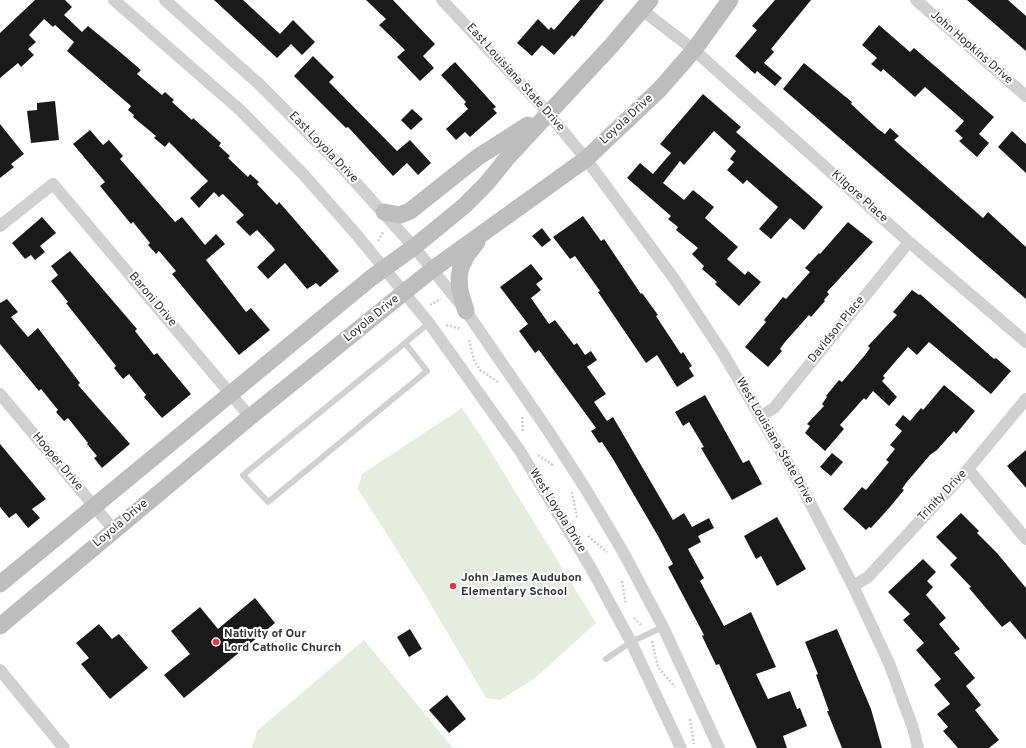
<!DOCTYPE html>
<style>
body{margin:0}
canvas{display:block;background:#fff}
</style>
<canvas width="1026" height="748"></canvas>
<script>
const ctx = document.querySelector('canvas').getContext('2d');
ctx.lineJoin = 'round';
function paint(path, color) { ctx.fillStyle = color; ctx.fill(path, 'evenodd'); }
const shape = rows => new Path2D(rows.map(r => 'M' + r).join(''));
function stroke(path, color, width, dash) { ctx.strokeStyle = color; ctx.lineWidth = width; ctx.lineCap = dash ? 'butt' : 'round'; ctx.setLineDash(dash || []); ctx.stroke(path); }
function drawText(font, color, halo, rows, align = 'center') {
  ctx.font = font + ' Overpass,sans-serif'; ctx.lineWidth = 4; ctx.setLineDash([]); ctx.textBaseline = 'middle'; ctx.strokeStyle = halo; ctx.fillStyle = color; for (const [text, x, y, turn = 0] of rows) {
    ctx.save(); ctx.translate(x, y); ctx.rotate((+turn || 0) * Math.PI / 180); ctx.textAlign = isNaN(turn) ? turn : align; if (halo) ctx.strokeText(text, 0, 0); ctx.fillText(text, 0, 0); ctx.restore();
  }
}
paint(shape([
 [462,408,483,439,596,623,534,679,500,700,486,698,421,588,358,489,362,474],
 [364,640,453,748,252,748,257,731]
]), '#e6ecdf');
paint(shape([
 [35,0,65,0,72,7,64,15,82,32,88,26,120,52,141,70,137,74,162,95,165,92,174,100,172,102,192,120,193,118,221,143,219,146,230,156,228,158,248,177,250,174,259,182,257,184,277,205,279,202,287,211,339,271,320,287,316,283,307,289,285,263,268,279,257,267,275,250,273,247,257,230,250,236,236,222,244,215,223,194,219,197,214,192,199,208,190,198,208,181,169,142,165,147,154,138,156,136,133,117,134,115,128,110,131,106,67,51,74,42,55,25,53,27,44,19,29,35,36,42,28,49,34,55,21,67,18,63,0,78,0,33],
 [214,0,243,0,280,34,293,20,315,42,302,55,291,44,277,58],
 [366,0,393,0,435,44,423,56,434,68,420,81,397,57,405,50,379,25,386,19],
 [580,0,604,0,574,37,572,35,554,55,542,45,532,56,517,43,538,19,549,30,551,27,554,30],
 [775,0,811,0,771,49,774,52,764,63,782,78,775,86,757,71,755,74,735,56,757,30,752,26],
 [967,0,1008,0,1026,16,1026,51],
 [879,25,910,52,914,48,994,117,979,134,989,143,977,157,959,141,963,138,955,131,964,121,925,87,915,97,883,69,881,72,871,64,877,58,862,45],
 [313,56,334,77,329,82,397,151,410,140,431,163,418,175,407,163,393,176,348,127,346,128,294,76],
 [455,62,496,107,493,109,497,113,470,137,465,132,456,140,446,129,468,109,464,104,466,102,441,75],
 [804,63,852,102,851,104,878,129,885,134,890,128,899,136,894,140,983,218,988,212,1026,247,1026,299,783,89],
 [703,94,741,127,736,132,823,207,804,230,790,218,771,239,759,229,778,207,747,180,743,184,727,170,734,162,730,159,736,151,714,131,684,165,680,161,663,183,684,200,693,190,714,207,705,218,738,247,727,259,745,275,748,271,761,282,739,306,715,284,717,282,702,269,704,266,692,254,698,248,676,230,678,227,668,219,671,216,627,178,640,163,653,174,671,153,660,144],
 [55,101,59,140,31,143,27,111,37,110,37,103],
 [412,109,423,119,411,130,401,120],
 [0,124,24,154,11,164,14,167,0,178],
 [90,130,103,145,109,140,123,156,120,159,175,222,182,217,205,245,216,234,225,244,206,260,246,312,251,308,270,330,239,355,172,274,176,271,159,251,156,254,148,245,150,243,133,222,131,224,100,186,105,182,73,144],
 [1012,131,1026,144,1026,173,998,147],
 [583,216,601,241,604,239,641,294,642,293,658,315,656,316,681,354,683,352,692,366,689,368,694,376,677,387,657,355,646,363,598,292,600,291,575,256,570,259,553,237],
 [42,217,56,233,40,246,45,252,35,260,31,255,25,259,12,243],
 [848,222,873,242,827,292,829,294,824,300,825,301,811,317,809,315,785,342,780,349,782,351,768,367,745,347,766,322,764,320,783,297,786,299,810,272,805,268,819,253,820,254],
 [542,228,551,240,542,247,532,236],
 [70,251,137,329,135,331,154,355,157,353,191,394,162,418,144,397,146,395,129,374,123,379,114,368,116,366,66,303,68,302,51,281,58,275,51,266],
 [531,264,543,279,536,284,541,290,531,298,549,324,555,320,574,345,577,343,585,355,591,351,597,360,587,367,606,394,594,402,607,421,613,417,673,520,684,513,692,527,709,518,714,528,698,536,701,542,688,549,704,578,700,581,724,626,751,612,776,667,756,674,768,699,790,691,797,709,800,708,807,726,783,736,787,748,757,748,719,664,716,665,702,636,704,635,668,567,673,564,658,536,613,459,602,442,599,443,591,431,596,428,539,350,535,353,519,331,528,324,500,287],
 [912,290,919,295,920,294,994,359,996,358,1011,371,991,394,929,342,917,355,908,347,883,376,885,378,882,381,897,397,889,406,873,391,866,400,864,398,840,425,844,429,825,451,805,433,810,426,807,424,824,406,822,404,827,397,826,396,839,380,842,382,865,355,870,348,868,346,897,315,893,312],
 [7,299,18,312,11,317,28,337,38,328,80,383,78,385,130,444,102,468,94,458,97,456,87,444,88,443,68,418,64,421,56,412,58,410,41,389,39,391,0,344,0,303],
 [944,385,975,411,956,434,954,431,937,450,930,455,906,483,902,489,904,490,890,507,871,528,869,527,866,530,843,509,862,487,866,490,889,462,886,460,895,449,890,445,902,431,895,425,903,415,910,421,921,408,923,410],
 [705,395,743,463,749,460,762,484,732,500,701,448,704,447,689,422,683,426,675,412],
 [0,444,46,499,32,509,40,518,28,528,16,513,9,518,0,507],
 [1026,450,1026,488,1007,466],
 [832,453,843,462,831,476,820,467],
 [961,513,979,531,977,533,997,553,1026,588,1026,640,1010,621,1002,627,969,588,971,587,950,565,957,558,936,537],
 [777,517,806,569,777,586,761,556,756,559,744,536],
 [923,559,936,572,927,581,933,587,926,595,946,618,939,624,960,649,954,653,975,678,966,686,981,705,975,710,999,740,989,748,958,748,943,731,948,727,937,714,950,704,934,685,941,679,916,650,924,643,903,620,910,614,888,592],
 [255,598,275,623,184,698,164,675,190,654,171,631,200,607,218,629],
 [99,624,112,639,119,634,148,668,110,699,81,664,89,658,76,643],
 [410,629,422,649,409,657,397,637],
 [837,629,871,709,882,748,842,748,827,711,829,711,816,675,818,674,805,642],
 [447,695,466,719,449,733,429,710]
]), '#1a1a1a');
stroke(shape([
 [378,241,384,231],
 [430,305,441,299],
 [446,325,462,329],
 [469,340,474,360,480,370,498,382],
 [522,417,523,432],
 [538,455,554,466],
 [572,492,577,518],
 [588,536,607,552],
 [622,581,626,604],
 [634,618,642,626],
 [652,641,658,667,675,687],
 [690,719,694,744]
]), '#cdcdcd', 2.5, [2, 2]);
stroke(shape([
 [405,343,427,371,268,502,243,475,405,343],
 [405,343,429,323],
 [606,659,631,642,663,627]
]), '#d0d0d0', 6);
stroke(shape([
 [114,0,240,110,304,175,356,234,429,323,520,451,591,568,631,642,681,748],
 [165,0,260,85,339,164,414,247,466,311,549,432,585,488,622,550,663,627,719,748],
 [442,0,548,113,586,159,675,280,724,355,804,491,853,586,889,663,913,728,918,748],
 [916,0,1026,96],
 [642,10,694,50,909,242,1026,342],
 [0,226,53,184,250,417],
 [0,394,114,530],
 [761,416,774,408,909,242],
 [968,469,1026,539],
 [853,586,868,577,968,469,1026,399],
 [0,670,64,748]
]), '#d0d0d0', 12);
stroke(shape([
 [384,212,400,215,410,211,478,157,528,125],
 [466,311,460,291,459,278,461,267,467,255,477,242],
 [0,584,371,278,414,247,464,206,487,183,508,157,612,45,650,0],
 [0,626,250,417,433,269,586,159,660,89,694,50,730,0]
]), '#bdbdbd', 17);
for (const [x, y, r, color] of [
 [453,586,4,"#e63946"],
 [216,642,4,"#e63946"]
]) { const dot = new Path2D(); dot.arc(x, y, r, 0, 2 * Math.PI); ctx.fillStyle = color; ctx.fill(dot); stroke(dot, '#fff', 1.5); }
drawText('12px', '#333', '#fff', [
 ["John Hopkins Drive",971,48,41],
 ["East Louisiana State Drive",515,78,48],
 ["Loyola Drive",627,120,-43],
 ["East Loyola Drive",323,148,46],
 ["Kilgore Place",859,197,42],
 ["Baroni Drive",152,300,50],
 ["Loyola Drive",372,319,-39],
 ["Davidson Place",837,330,-51],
 ["West Louisiana State Drive",774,441,60],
 ["Hooper Drive",57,462,50],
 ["Trinity Drive",943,496,-47],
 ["West Loyola Drive",557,511,58],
 ["Loyola Drive",121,524,-40]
]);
drawText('bold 12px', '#333', '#fff', [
 ["John James Audubon",461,579],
 ["Elementary School",461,593],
 ["Nativity of Our",224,635],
 ["Lord Catholic Church",224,649]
], 'left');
</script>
